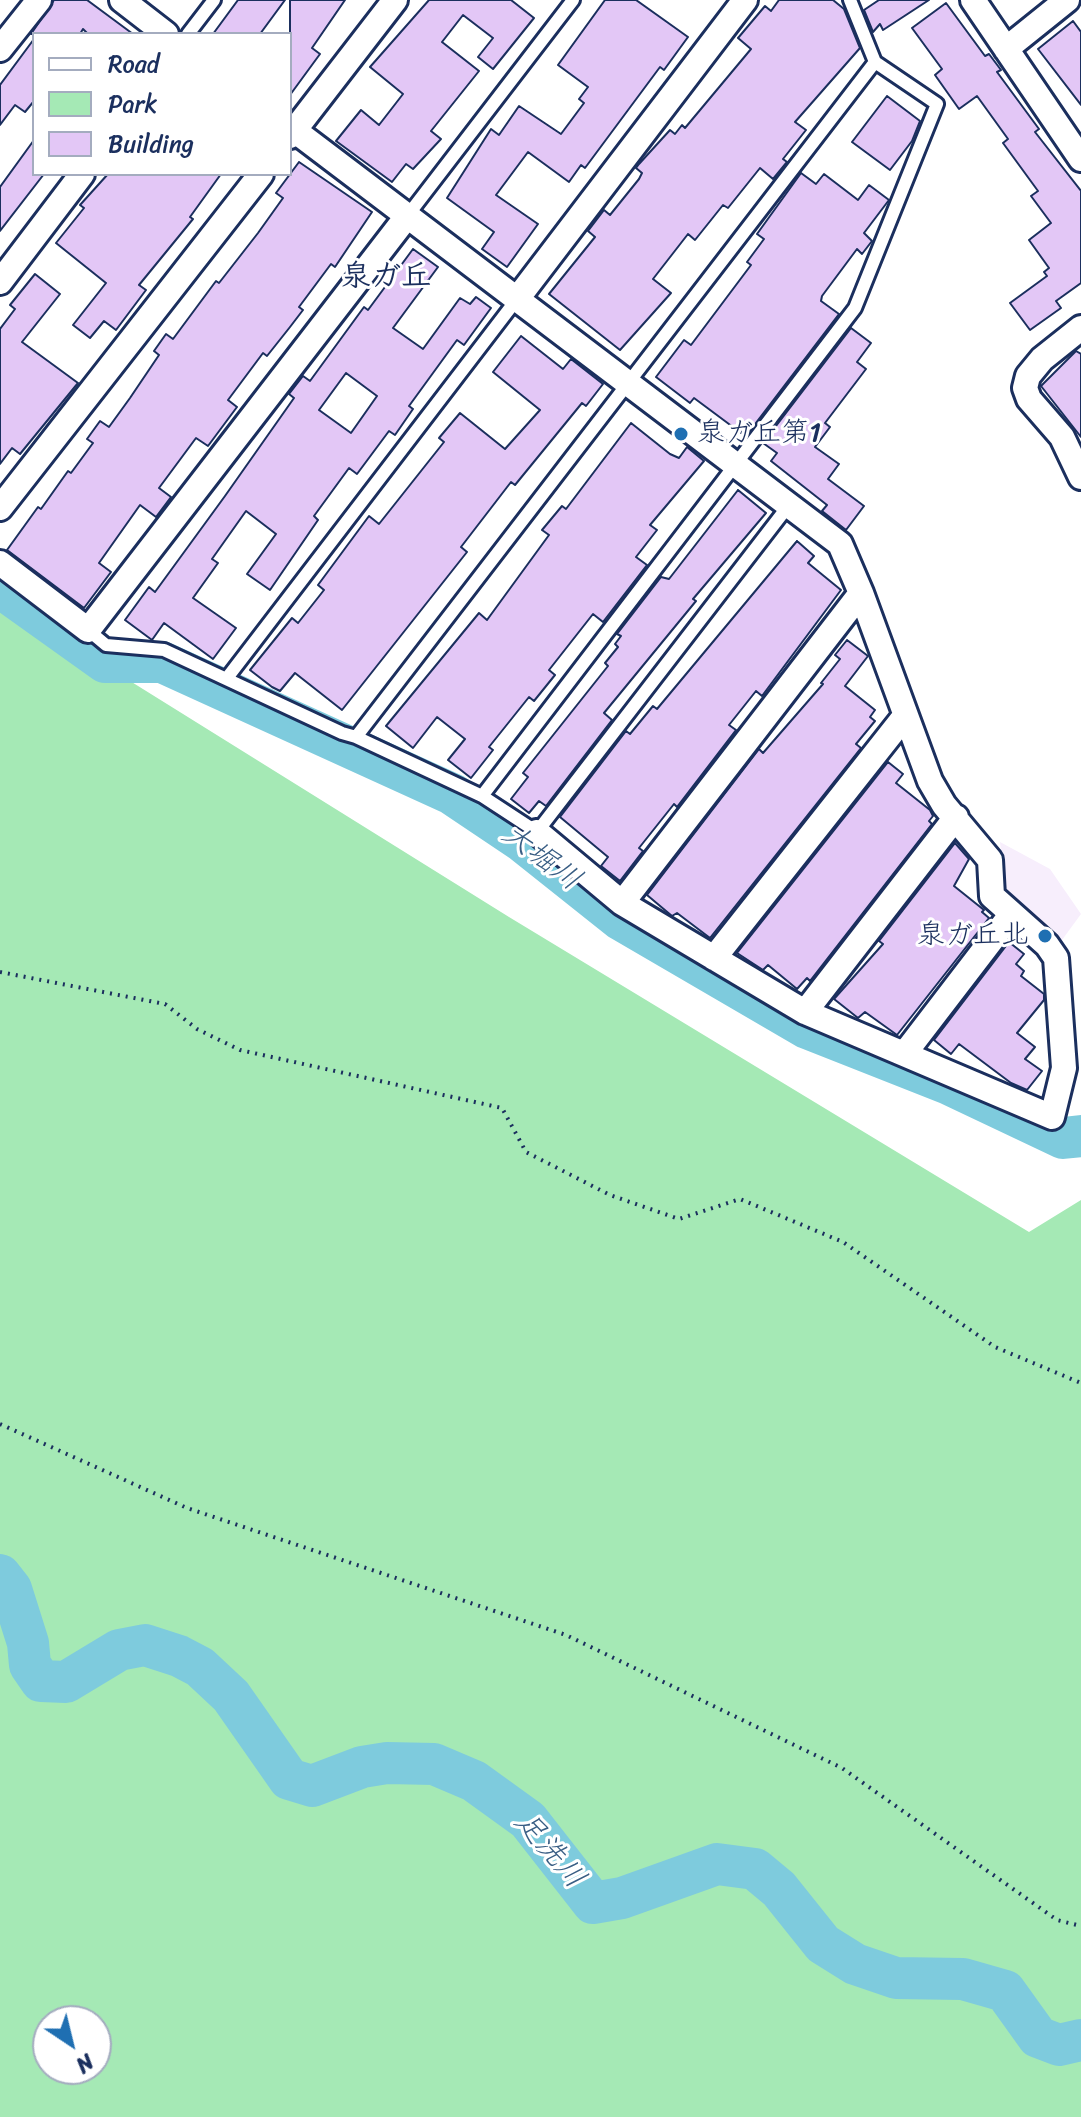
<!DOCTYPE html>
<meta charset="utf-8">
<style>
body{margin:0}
#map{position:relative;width:1081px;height:2117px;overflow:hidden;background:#fff;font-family:Sriracha,sans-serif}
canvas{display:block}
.legend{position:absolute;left:32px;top:32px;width:260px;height:144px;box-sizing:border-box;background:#fff;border:2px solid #a4acbf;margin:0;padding:10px 14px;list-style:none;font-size:24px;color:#1b2f5e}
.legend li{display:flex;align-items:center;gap:16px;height:40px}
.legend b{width:40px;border:2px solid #a4acbf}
.north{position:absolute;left:32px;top:2005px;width:80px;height:80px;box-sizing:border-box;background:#fff;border:2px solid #a4acbf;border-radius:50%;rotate:145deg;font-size:22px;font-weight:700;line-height:32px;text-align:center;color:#1b2f5e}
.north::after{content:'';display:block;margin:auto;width:28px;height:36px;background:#1f6fb2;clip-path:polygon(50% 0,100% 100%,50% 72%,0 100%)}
</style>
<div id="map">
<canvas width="1081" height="2117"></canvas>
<ul class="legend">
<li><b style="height:10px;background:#fff"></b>Road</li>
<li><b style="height:22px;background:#a5e9b5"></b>Park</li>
<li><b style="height:22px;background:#e3c7f6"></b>Building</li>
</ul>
<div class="north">N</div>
</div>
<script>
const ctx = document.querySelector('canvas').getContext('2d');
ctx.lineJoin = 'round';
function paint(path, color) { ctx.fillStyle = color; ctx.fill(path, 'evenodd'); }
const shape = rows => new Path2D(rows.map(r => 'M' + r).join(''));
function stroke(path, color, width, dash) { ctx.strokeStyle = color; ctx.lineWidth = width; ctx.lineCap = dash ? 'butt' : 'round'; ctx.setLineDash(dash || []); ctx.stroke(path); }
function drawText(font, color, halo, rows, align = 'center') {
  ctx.font = font + ' Sriracha,"Klee One",sans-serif'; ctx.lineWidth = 6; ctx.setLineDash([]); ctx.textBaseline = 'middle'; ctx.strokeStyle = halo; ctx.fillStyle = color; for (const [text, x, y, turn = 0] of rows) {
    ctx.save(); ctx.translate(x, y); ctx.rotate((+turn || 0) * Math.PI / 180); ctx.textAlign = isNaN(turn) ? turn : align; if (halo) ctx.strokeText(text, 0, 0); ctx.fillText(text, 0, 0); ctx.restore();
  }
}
paint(shape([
 [1000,842,1050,869,1081,914,1062,940,1024,912,1005,889]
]), '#f7eefc');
paint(shape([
 [0,600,509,917,1029,1232,1081,1200,1081,2117,0,2117],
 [48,2021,96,2021,96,2069,48,2069]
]), '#a5e9b5');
stroke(shape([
 [0,587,105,662,162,662,452,794,522,841,620,919,807,1028,949,1084,1063,1138,1081,1136],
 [0,1575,11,1589,28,1643,30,1665,41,1681,66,1682,119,1650,145,1645,179,1656,200,1667,231,1696,289,1779,312,1786,362,1767,387,1763,434,1764,474,1781,528,1820,593,1903,622,1898,717,1864,755,1869,779,1889,823,1944,855,1964,896,1978,963,1979,1005,1991,1038,2037,1059,2045,1081,2040]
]), '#7ecbdd', 42);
const building = shape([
 [54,0,87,0,133,34,88,34,83,29,80,34,31,34,54,0],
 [238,0,285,0,260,34,213,34,238,0],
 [290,0,345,0,312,48,320,54,290,95,290,0],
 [429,0,511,0,534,18,493,69,478,57,493,38,463,15,442,42,479,71,431,131,441,139,413,169,406,164,392,182,336,141,361,110,379,125,403,94,370,67,429,0],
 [605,0,636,0,688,37,664,70,660,67,585,168,581,165,569,182,528,152,496,195,538,224,507,267,482,249,494,232,447,198,491,129,499,135,519,106,561,134,584,103,579,99,588,87,558,65,605,0],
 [779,0,833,0,844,9,860,48,795,122,806,130,783,159,787,162,773,179,760,168,728,208,723,205,695,240,688,234,653,279,671,293,620,350,549,294,595,237,588,231,604,210,610,215,639,179,642,173,636,168,639,164,670,130,675,134,682,125,685,128,751,49,738,38,765,6,771,11,779,0],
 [879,0,929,0,883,30,880,24,873,32,864,10,879,0],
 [946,3,985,56,989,54,1001,70,997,72,1039,129,1035,132,1081,191,1081,283,1056,301,1061,308,1030,330,1010,303,1047,276,1044,272,1049,268,1029,240,1051,223,1031,196,1038,191,1003,143,1008,139,977,96,959,109,935,75,942,69,912,28,946,3],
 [1073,21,1081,32,1081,105,1038,49,1073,21],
 [34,39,34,101,25,112,15,105,0,125,0,85,34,39],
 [887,96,920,121,912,141,890,170,852,142,887,96],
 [34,140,34,174,44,174,0,231,0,187,34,140],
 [299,162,372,212,335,267,331,264,299,307,303,310,290,327,267,356,263,353,228,400,237,407,208,446,196,438,159,488,171,497,156,517,140,505,99,563,111,572,84,608,7,550,38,507,41,509,68,471,71,473,93,443,87,439,100,421,109,427,130,398,159,355,154,351,166,334,173,339,216,281,219,283,258,233,283,198,276,193,299,162],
 [801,173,816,184,824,174,858,200,869,185,889,200,864,233,872,241,862,254,857,249,822,296,821,301,839,314,749,432,744,428,741,433,694,398,690,403,656,377,684,340,691,345,751,265,747,262,764,239,757,234,801,173],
 [108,174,221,174,190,217,193,219,139,285,146,290,116,330,104,321,90,338,73,325,106,283,56,243,84,208,80,205,108,174],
 [413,249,438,267,393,328,423,349,460,298,470,304,476,297,491,308,464,345,457,340,409,406,413,409,395,435,389,431,357,474,349,468,314,516,318,520,270,590,247,574,276,534,246,511,212,559,218,563,193,598,236,628,213,659,164,623,152,640,125,620,149,587,155,592,225,496,294,398,289,394,303,376,310,381,364,307,368,310,413,249],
 [346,373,377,396,351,433,319,410,346,373],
 [35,274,60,294,22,342,78,383,20,454,12,448,0,464,0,329,15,309,10,305,35,274],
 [851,328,871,343,857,362,866,369,825,423,830,427,815,447,839,464,828,479,864,506,846,530,822,511,827,505,771,461,777,453,763,443,851,328],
 [521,336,563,369,571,359,603,384,586,406,582,403,515,485,511,482,461,547,467,552,342,710,295,673,280,691,272,687,250,670,292,618,298,623,324,590,318,585,369,516,379,524,444,442,439,438,460,413,505,449,540,410,493,372,521,336],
 [1076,351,1081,354,1081,437,1041,386,1076,351],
 [631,423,670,454,679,458,687,447,704,461,650,525,657,530,636,557,647,565,603,622,593,614,549,670,555,675,534,701,529,697,489,747,493,750,471,778,448,760,465,739,437,717,413,748,386,726,479,613,487,620,549,535,542,530,562,506,566,509,631,423],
 [738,490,766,513,693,599,696,601,604,713,612,720,546,806,539,801,529,813,511,799,528,777,523,773,608,666,605,663,618,647,615,644,621,636,617,634,661,577,669,579,738,490],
 [797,541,814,556,808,563,841,590,762,696,756,691,729,725,736,730,677,807,674,804,639,848,643,851,620,881,601,866,608,857,560,817,626,731,630,734,653,706,657,709,797,541],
 [847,640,868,656,845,686,875,710,870,717,875,721,856,744,861,748,710,938,677,913,672,916,647,895,759,749,763,753,823,684,821,683,840,659,835,655,847,640],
 [888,762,903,774,896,783,930,810,933,816,929,821,932,824,810,981,807,978,797,989,768,965,763,970,737,953,888,762],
 [955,843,969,859,954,886,984,910,982,912,989,918,897,1035,865,1012,858,1018,834,999,883,944,879,941,955,843],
 [1009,942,1024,954,1016,964,1024,971,1021,976,1044,994,1044,1000,1017,1033,1035,1047,1025,1059,1042,1071,1027,1090,1011,1083,959,1044,951,1054,934,1040,1009,942]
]);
paint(building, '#e3c7f6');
stroke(building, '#1b2f5e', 2);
const service = shape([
 [188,34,214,0],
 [408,215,573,0],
 [88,630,106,645,164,650,342,733,356,737,875,62,850,0],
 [227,678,517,299],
 [356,737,482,796,537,832,789,505],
 [482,796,855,308,937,104,875,62]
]);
const minor = shape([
 [122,0,166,34],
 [973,0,1081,159],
 [0,49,39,0],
 [1006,49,1067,0],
 [290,127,840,544,861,593,930,781,944,805,990,860,992,896,1047,945,1056,958,1064,1068,1052,1117,805,1012,622,903,861,593],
 [290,136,395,0],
 [0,282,82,174],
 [517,299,745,0],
 [1081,328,1042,359,1028,376,1025,388,1029,399,1062,437,1081,477],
 [0,508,261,174],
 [0,563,88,630,408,215],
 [537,832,622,903],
 [714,958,905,716],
 [805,1012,956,817],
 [905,1053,1010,916]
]);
stroke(service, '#1b2f5e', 18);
stroke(minor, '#1b2f5e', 30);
stroke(shape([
 [0,972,165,1004,197,1029,240,1050,502,1108,526,1152,610,1195,679,1219,740,1199,843,1242,995,1347,1081,1383],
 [0,1424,187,1508,566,1635,842,1768,1057,1920,1081,1926]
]), '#1b2f5e', 4, [2, 6]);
stroke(service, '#fff', 12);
stroke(minor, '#fff', 24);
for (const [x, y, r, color] of [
 [681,434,8,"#1f6fb2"],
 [1045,936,8,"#1f6fb2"]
]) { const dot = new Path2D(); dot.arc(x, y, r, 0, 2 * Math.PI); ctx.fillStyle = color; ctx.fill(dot); stroke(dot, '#fff', 3); }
drawText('28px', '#1b2f5e', '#fff', [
 ["泉ガ丘第1",697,434],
 ["泉ガ丘北",1029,936,"right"]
], 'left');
drawText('bold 30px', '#1b2f5e', '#fff', [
 ["泉ガ丘",386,277]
]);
drawText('italic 30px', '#395e84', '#fff', [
 ["大堀川",541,858,37],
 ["足洗川",549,1851,49]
]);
</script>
